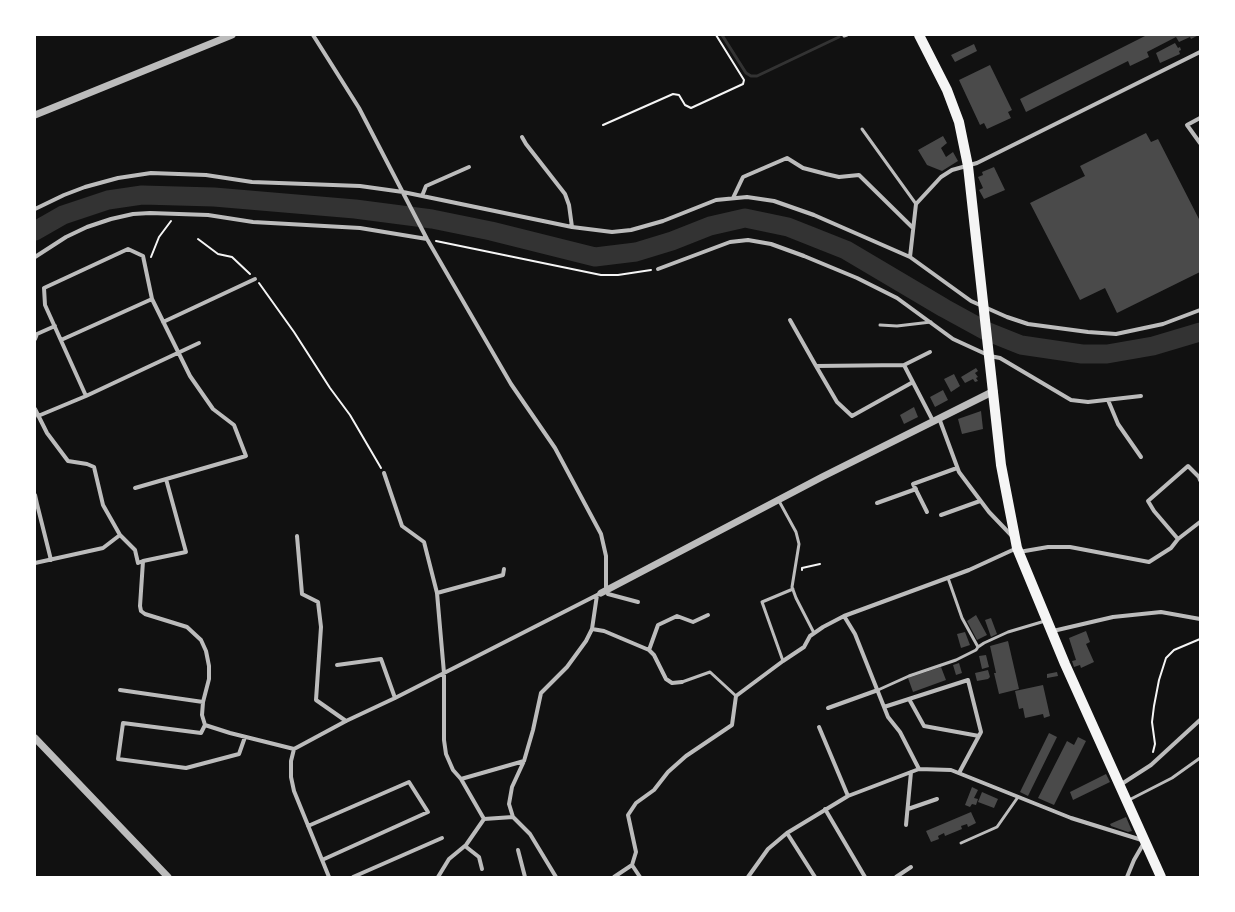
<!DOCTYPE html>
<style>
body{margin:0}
#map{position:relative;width:1235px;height:912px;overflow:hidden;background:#111;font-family:Lora,serif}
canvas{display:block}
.frame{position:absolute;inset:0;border:36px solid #fff;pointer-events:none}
</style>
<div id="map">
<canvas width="1235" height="912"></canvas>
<div class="frame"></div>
</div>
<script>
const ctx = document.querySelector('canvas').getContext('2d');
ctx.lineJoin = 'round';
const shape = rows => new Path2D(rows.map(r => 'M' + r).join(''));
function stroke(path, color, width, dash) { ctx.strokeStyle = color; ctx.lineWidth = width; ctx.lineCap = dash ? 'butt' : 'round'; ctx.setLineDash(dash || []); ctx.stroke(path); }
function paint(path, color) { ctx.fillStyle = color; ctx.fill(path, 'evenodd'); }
stroke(shape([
 [722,35,746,73,751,76,757,76,839,37]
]), '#333', 3);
stroke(shape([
 [35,231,63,215,108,200,142,195,214,197,355,209,432,219,491,231,595,257,636,252,672,241,710,226,745,218,788,227,846,250,944,308,986,331,1021,345,1082,354,1107,354,1153,346,1200,332]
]), '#333', 19);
paint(shape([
 [1147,35,1199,35,1191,39,1190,37,1179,42,1176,37,1147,52,1149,57,1130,66,1128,61,1026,112,1020,99],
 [1175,43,1178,48,1180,47,1181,50,1179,51,1180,54,1160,63,1156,53],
 [974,44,977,51,955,62,951,55],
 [990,65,1012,110,1008,112,1011,118,987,129,984,123,980,125,959,80],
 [1146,133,1151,142,1158,139,1200,221,1200,272,1117,313,1105,288,1080,300,1030,203,1085,176,1080,166],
 [943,136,947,143,941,148,946,157,953,152,958,161,942,171,927,165,918,150],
 [994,167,1005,190,984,199,979,190,983,188,978,177,983,175,982,172],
 [976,368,978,371,975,373,978,377,976,378,978,381,975,382,973,379,965,383,961,377],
 [954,374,960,386,951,392,944,379],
 [943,390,948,400,935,407,930,397],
 [914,407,918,417,904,424,900,415],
 [981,411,983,429,962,434,958,419],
 [976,615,987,635,977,640,967,621],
 [991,618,997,634,991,637,985,620],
 [1086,631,1090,642,1086,644,1094,662,1081,668,1080,665,1074,667,1072,661,1076,660,1069,638],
 [965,632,970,645,961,648,957,634],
 [1008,641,1019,689,999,694,994,673,996,673,990,646],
 [986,655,989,667,982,669,979,656],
 [959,663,962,673,956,675,953,665],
 [941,667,946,680,913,692,908,678],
 [988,670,990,677,988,679,977,681,975,673],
 [1057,672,1058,676,1047,678,1047,674],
 [1043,685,1050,716,1044,718,1043,714,1025,718,1023,708,1019,709,1015,691],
 [1049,733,1057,737,1028,796,1020,792],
 [1078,737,1086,741,1054,805,1038,798,1067,741,1074,745],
 [1106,774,1110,782,1073,800,1070,792],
 [972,787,978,790,974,798,978,799,976,805,972,804,970,807,965,805],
 [982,792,998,799,994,808,978,802],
 [971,812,976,823,968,827,967,824,961,826,962,829,945,836,944,833,938,836,939,839,931,842,926,831],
 [1126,817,1132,831,1128,832,1111,826,1110,824]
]), '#4a4a4a');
stroke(shape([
 [603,125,673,94,679,95,685,105,691,108,743,84,744,80,716,35],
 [198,239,218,254,232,257,250,274],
 [436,241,601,275,618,275,651,270],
 [151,257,159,237,171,221],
 [259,283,294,332,330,388,350,415,381,468],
 [802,570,802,568,820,564],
 [1153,752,1155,744,1152,722,1154,706,1159,680,1166,658,1174,650,1200,639]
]), '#f5f5f5', 2);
stroke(shape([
 [844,36,847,35],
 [862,129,916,204],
 [880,325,897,326,931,322],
 [779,501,796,532,799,544,792,587,796,598,814,633],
 [948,578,962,618,978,647],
 [783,661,762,602,793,589],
 [682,682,710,672,736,696],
 [878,690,909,676,956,660,976,650,978,647,984,643,1008,632,1045,621],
 [1129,800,1172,778,1200,758],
 [961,843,997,827,1018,797]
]), '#bcbcbc', 3);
stroke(shape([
 [313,35,359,108,427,239,511,384,555,448,601,534,606,556,606,590,608,594,638,602],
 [1200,118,1187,125,1200,143],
 [522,137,526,144,565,194,569,205,572,227],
 [422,196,426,186,469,167],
 [733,198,743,177,787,158,803,168,826,174,839,177,859,175,913,228],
 [35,209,64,195,85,187,118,178,151,173,206,175,252,182,360,186,403,192,572,227,612,232,631,230,663,221,716,200,747,197,774,201,814,215,910,257,971,301,1007,317,1028,324,1088,332,1116,334,1163,324,1200,310],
 [35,257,66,237,87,227,111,219,133,214,150,213,208,215,253,222,360,228,427,239],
 [910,257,916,204,941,177,952,170,977,163,1200,52],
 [658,269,730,242,748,240,771,244,804,256,857,278,897,298,953,339,990,356,1000,358,1071,400,1088,402,1141,396],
 [790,320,816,366,904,365,930,352],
 [163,322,255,279],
 [35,339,37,334,55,326],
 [61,340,152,299],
 [904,365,933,421],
 [816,366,837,402,852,416,913,382],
 [86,396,45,305,44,288,128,249,143,256,152,299,190,376,213,409,234,425,246,456,135,488],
 [1108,400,1118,424,1141,457],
 [35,409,47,433,68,461,87,464,94,467,103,505,120,535,135,550,138,563,143,561,140,606,141,611,145,614,187,627,201,640,206,651,209,666,209,679,203,702,202,715,205,725,230,733,294,749,346,721,395,698,601,593],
 [38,416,86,396,199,343],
 [939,418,959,472,989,512,1012,536],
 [384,473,402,526,424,542,437,593,444,673,444,740,446,754,453,770,461,779,484,819,513,817,530,834,556,877],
 [35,495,37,504,35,505],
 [877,503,916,489],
 [37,504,51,560],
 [927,512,913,484,957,468],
 [941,515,980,501],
 [297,536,302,594,318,602,321,627,316,700,346,721],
 [1178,539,1154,511,1148,501,1188,466,1199,477,1200,480],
 [1019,552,1048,547,1070,547,1149,562,1171,548,1178,539,1200,522],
 [143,561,186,552,166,479],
 [35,563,103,548,120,535],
 [437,593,503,575,504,569],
 [597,595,592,629,604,631,649,650,654,655,666,679,672,683,682,682],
 [844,616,855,634,888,717,900,732,919,769],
 [1053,631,1113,617,1161,612,1200,619],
 [649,650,658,625,677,616,693,622,708,615],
 [337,665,381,659,395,698],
 [120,690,203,702],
 [909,699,924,726,979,736],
 [884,707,968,680,981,732,959,773],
 [828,708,878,690],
 [205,725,201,733,123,723,118,759,186,768,239,754,245,737],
 [819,727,848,796],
 [294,749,291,761,291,777,294,791,329,877],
 [461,779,524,761],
 [1120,785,1151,765,1200,720],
 [825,809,865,877],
 [908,809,937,799],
 [513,817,509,804,512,787,524,761,533,730,541,693,567,667,586,641,592,629],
 [906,825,911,772],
 [308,826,409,782,428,812,322,860],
 [787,833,815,877],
 [465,846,479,857,482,869],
 [518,850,525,877],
 [632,865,640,877],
 [353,877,442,838],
 [438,877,449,859,466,845,484,819],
 [614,877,632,865,636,852,628,815,636,803,654,790,668,772,686,756,732,725,736,696,783,661,804,647,810,636,823,627,844,616,969,570,1017,548],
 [748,877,768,849,787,833,848,796,919,769,951,770,1071,818,1145,841,1134,860,1127,877],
 [896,877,911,867]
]), '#bcbcbc', 4);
stroke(shape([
 [35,115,232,35],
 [601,593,822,477,994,391],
 [35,738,168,877]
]), '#bcbcbc', 7);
stroke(shape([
 [919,35,947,90,959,122,968,166,1001,465,1017,548,1065,664,1161,877]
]), '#f5f5f5', 10);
</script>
